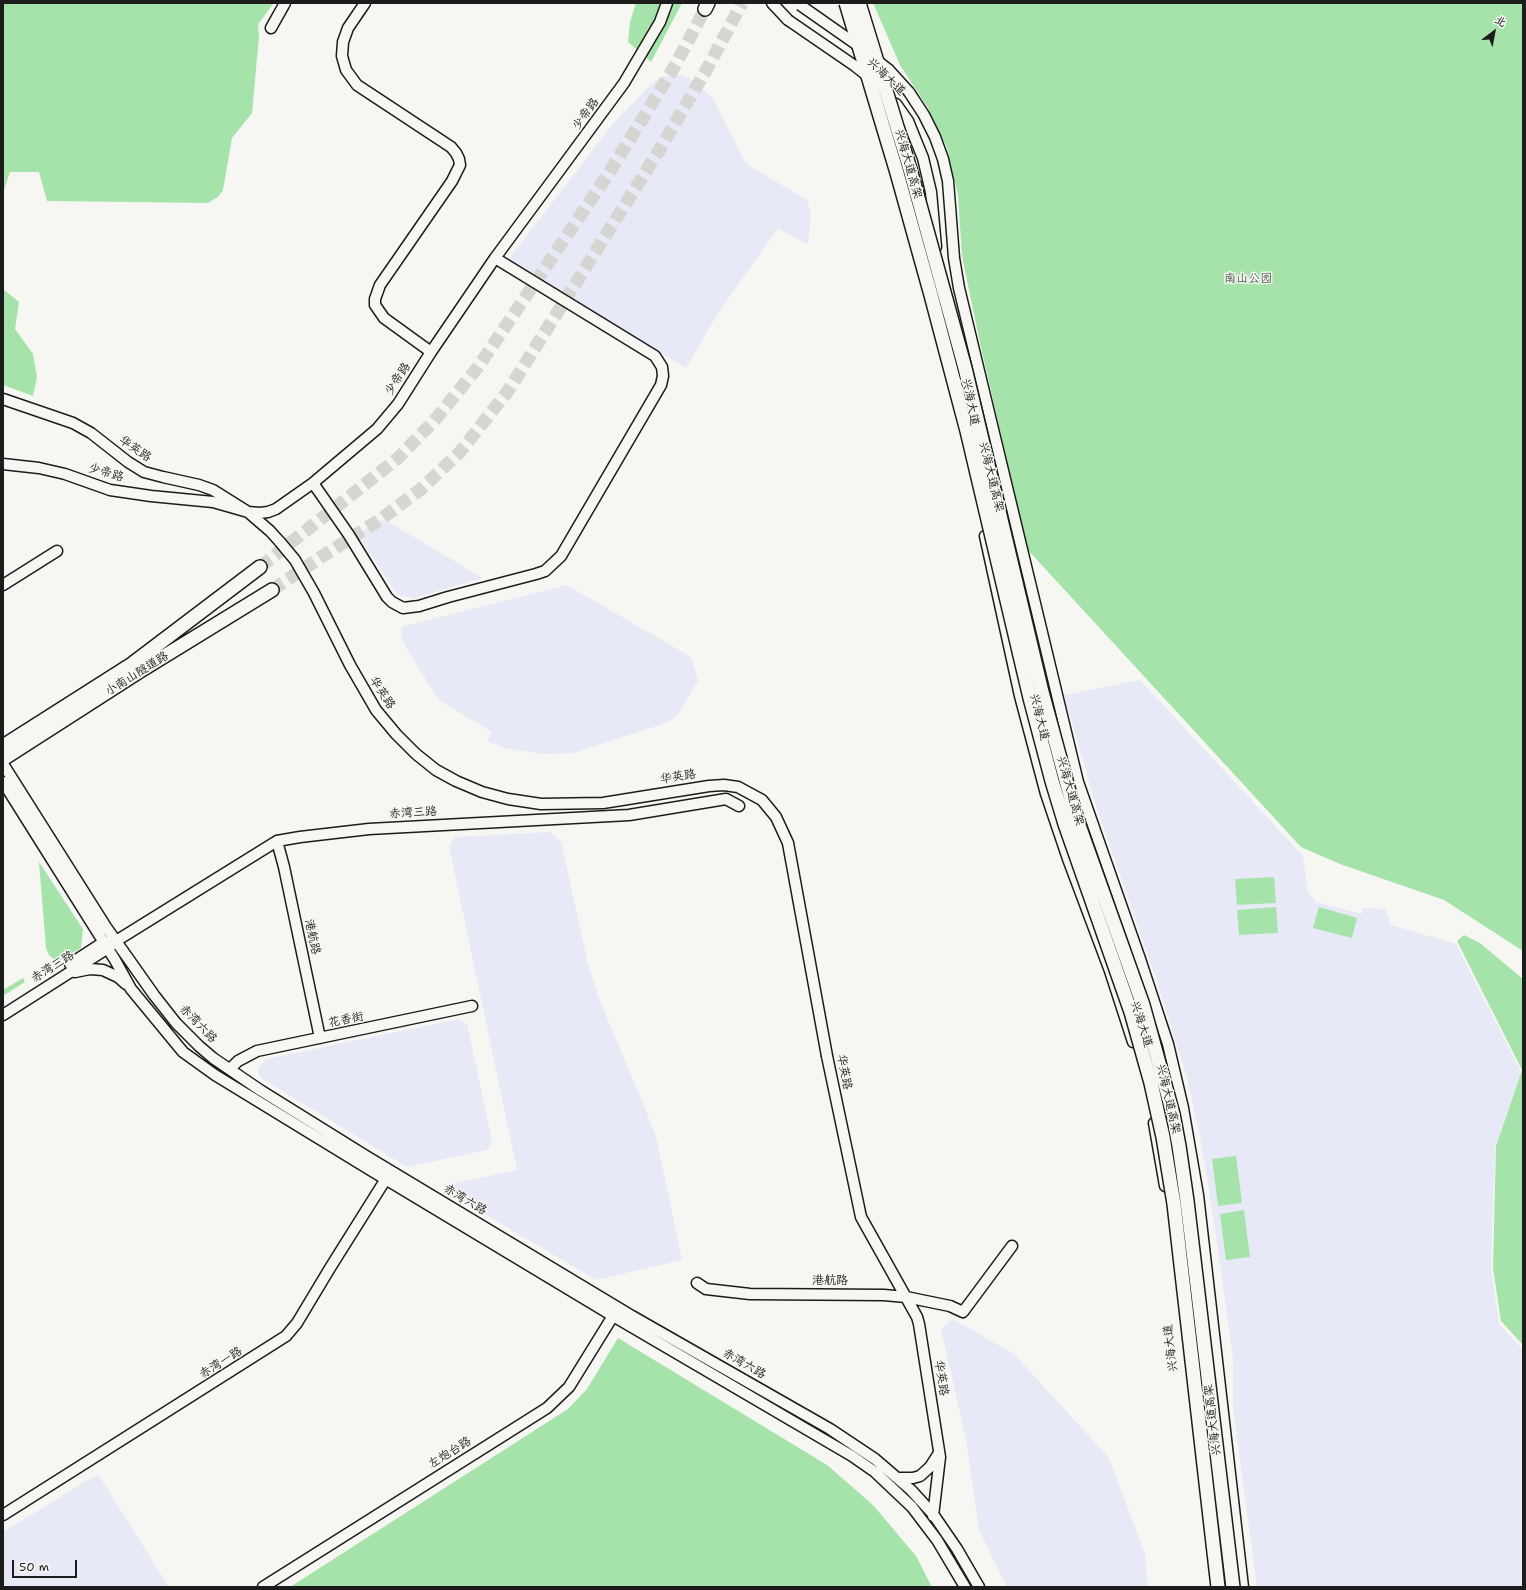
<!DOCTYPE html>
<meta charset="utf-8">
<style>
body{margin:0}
#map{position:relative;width:1526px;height:1590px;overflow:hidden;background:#f6f6f2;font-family:"Shantell Sans","LXGW WenKai TC",sans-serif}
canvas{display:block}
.frame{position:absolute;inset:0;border:4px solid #1c1c1c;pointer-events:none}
.north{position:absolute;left:1474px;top:12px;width:40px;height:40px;-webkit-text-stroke:3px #f6f6f2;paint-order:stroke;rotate:32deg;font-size:11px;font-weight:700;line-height:16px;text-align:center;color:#1c1c1c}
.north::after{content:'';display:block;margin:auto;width:14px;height:18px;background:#1c1c1c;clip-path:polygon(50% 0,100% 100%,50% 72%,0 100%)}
.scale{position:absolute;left:12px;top:1560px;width:65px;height:18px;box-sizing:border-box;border:2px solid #1c1c1c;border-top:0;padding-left:5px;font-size:12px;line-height:14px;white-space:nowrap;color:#1c1c1c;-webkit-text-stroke:3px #f6f6f2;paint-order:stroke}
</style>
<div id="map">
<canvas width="1526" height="1590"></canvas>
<div class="frame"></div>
<div class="north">北</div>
<div class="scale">50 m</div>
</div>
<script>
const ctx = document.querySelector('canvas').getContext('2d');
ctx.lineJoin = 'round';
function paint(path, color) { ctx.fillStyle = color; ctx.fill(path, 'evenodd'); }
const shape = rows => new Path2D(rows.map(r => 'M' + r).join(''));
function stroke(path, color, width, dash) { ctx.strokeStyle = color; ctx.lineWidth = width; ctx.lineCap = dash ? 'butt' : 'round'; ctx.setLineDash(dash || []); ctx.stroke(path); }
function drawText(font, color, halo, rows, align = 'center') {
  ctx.font = font + ' "Shantell Sans","LXGW WenKai TC",sans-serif'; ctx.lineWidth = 3; ctx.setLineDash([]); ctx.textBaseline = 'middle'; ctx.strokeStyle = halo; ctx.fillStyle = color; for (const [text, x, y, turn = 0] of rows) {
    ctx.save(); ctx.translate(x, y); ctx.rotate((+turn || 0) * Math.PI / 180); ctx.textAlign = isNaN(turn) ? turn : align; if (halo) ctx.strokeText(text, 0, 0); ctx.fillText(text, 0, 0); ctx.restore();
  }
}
paint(shape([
 [682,75,693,80,712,97,746,164,807,200,811,213,808,245,778,228,718,313,686,368,508,260,612,125,650,85,663,76],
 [377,520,387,521,483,578,414,598,401,596,396,593,358,535],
 [567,585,691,657,698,681,675,718,660,725,573,753,543,754,504,748,487,741,492,732,439,700,409,653,402,638,401,627],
 [1140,680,1303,856,1308,892,1316,902,1362,914,1362,908,1385,909,1391,925,1456,944,1521,1072,1495,1147,1491,1269,1499,1324,1523,1350,1523,1587,1257,1587,1233,1408,1233,1358,1216,1235,1201,1141,1187,1078,1155,976,1096,806,1064,695],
 [550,832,561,841,587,960,599,999,645,1108,657,1141,682,1260,596,1280,451,1194,451,1184,517,1170,449,846,455,837],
 [459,1019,467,1024,492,1141,487,1150,407,1167,261,1078,258,1073,259,1067,266,1059],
 [953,1319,1014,1354,1109,1458,1145,1554,1148,1587,1007,1587,979,1530,966,1439,941,1329],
 [98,1474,169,1587,3,1587,3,1532]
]), '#e8e9f6');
paint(shape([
 [3,3,274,3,259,23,258,28,259,36,252,113,232,138,223,190,218,197,208,203,47,201,39,172,10,172,3,193],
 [636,3,682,3,651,62,628,42,630,22],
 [873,3,1523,3,1523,951,1444,900,1340,864,1301,847,1027,549,980,343,962,256,958,195,947,148,928,108,900,65],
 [3,289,19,302,15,329,33,354,37,377,33,396,3,385],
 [39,862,83,929,81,948,57,962,49,955,46,948],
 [1274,877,1276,903,1237,905,1235,879],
 [1276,907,1278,933,1239,935,1237,910],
 [1319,907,1357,918,1352,938,1313,928],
 [1464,935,1480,943,1523,979,1523,1345,1501,1321,1493,1268,1496,1146,1522,1070,1457,941],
 [23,978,25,982,3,996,3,990],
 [1236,1156,1242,1203,1218,1206,1212,1159],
 [1244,1210,1250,1257,1226,1260,1220,1214],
 [618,1338,827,1465,873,1505,916,1556,932,1587,290,1587,568,1409,587,1389]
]), '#a5e3aa');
stroke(shape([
 [260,567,398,458,434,421,478,367,609,173,640,123,676,64,705,9],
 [272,590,321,557,381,519,421,489,460,452,508,391,660,149,708,67,742,3]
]), '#d5d5d2', 13, [13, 6]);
const minor = shape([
 [365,3,348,28,343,42,342,56,346,70,357,85,451,147,456,153,459,159,460,165,452,181,380,285,375,299,375,305,384,318,431,352],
 [772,3,788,20],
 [271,28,285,3],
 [909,92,924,115,935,137,943,159,948,181,954,258,959,288,1078,782,1140,959,1168,1044,1183,1108,1198,1195,1243,1587],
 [896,104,908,121,923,158,931,192,936,247],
 [3,399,73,423,91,433,128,462,144,472,163,477,199,485,213,490,248,512,270,531,280,542],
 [3,464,39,468,65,474,110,490,151,496,213,502,248,512,260,513,268,512,276,509,313,483,377,429,398,404,431,352,495,258,624,83,660,22,667,3],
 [313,483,349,535,387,597,392,602,403,608,419,606,448,597,536,574,545,571,561,556,661,385,663,376,662,367,655,356,495,258],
 [985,536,1020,696,1046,794,1068,859,1110,971,1133,1042],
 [3,585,57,551],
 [3,764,106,927,154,995,176,1023,199,1046,213,1058,260,1090,366,1156,632,1316,830,1429,875,1459,911,1490,933,1514,957,1549,979,1587],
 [3,782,115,960,131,989,183,1052,215,1075,372,1171,613,1316,852,1456,875,1472,912,1507,937,1540,965,1587],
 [277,841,284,867,320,1038],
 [70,964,104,942,110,942],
 [75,972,90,969,103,970,118,977,126,984],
 [3,1015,108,948,116,941,277,841,300,837,369,829,629,815,726,799,739,806],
 [827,1056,861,1217,917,1317,919,1324,940,1457,933,1516],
 [230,1069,238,1061,257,1051,472,1006],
 [1154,1123,1165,1186],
 [697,1283,706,1289,750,1294,884,1295,906,1297,950,1306,963,1312,1012,1246],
 [898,1478,913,1478,920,1476,930,1467,939,1453],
 [3,1515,286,1336,297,1323,330,1268,389,1174],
 [263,1587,547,1408,569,1387,616,1311]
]);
const major = shape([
 [705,9,708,3],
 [3,746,132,664,260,567],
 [3,759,140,671,272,590]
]);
stroke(minor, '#1c1c1c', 13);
stroke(major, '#1c1c1c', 16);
stroke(minor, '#f6f6f2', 10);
stroke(major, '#f6f6f2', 13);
const minorBridge = shape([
 [800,5,860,47],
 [788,20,855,66,869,77],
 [876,60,889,70,909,92],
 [280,542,295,560,314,593,350,665,376,710,396,734,416,754,436,770,456,781,482,792,508,799,541,804,603,803,709,786,724,785,738,787,762,800,776,817,788,843,827,1056]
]);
const majorBridge = shape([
 [846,3,897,173,931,295,967,431,1030,698,1052,781,1065,824,1131,1012,1151,1083,1163,1137,1174,1204,1218,1587],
 [859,3,910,169,965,368,1042,692,1076,817,1143,1005,1173,1114,1179,1146,1187,1201,1233,1587]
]);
stroke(minorBridge, '#1c1c1c', 13, []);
stroke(majorBridge, '#1c1c1c', 16, []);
stroke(minorBridge, '#f6f6f2', 10);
stroke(majorBridge, '#f6f6f2', 13);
drawText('12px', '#1c1c1c', '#f6f6f2', [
 ["兴海大道",886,77,44],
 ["少帝路",586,114,-54],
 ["兴海大道高架",908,164,74],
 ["少帝路",398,379,-57],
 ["兴海大道",970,402,79],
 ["华英路",135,449,34],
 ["少帝路",106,473,16],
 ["兴海大道高架",991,477,76],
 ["小南山隧道路",137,674,-32],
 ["华英路",382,693,57],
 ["兴海大道",1039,717,76],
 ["华英路",678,777,-9],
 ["兴海大道高架",1070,791,74],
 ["赤湾三路",413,813,-3],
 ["港航路",312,937,78],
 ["赤湾三路",53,967,-32],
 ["花香街",346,1020,-11],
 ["赤湾六路",198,1024,46],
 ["兴海大道",1141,1024,72],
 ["华英路",844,1072,79],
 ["兴海大道高架",1168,1099,77],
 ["赤湾六路",465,1200,31],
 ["港航路",830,1281],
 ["兴海大道",1171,1348,-97],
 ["赤湾一路",221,1363,-32],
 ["赤湾六路",744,1364,30],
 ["华英路",941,1378,81],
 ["兴海大道高架",1213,1420,-97],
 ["左炮台路",450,1453,-32]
]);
drawText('12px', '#455847', '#f6f6f2', [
 ["南山公园",1248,279]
]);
</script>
